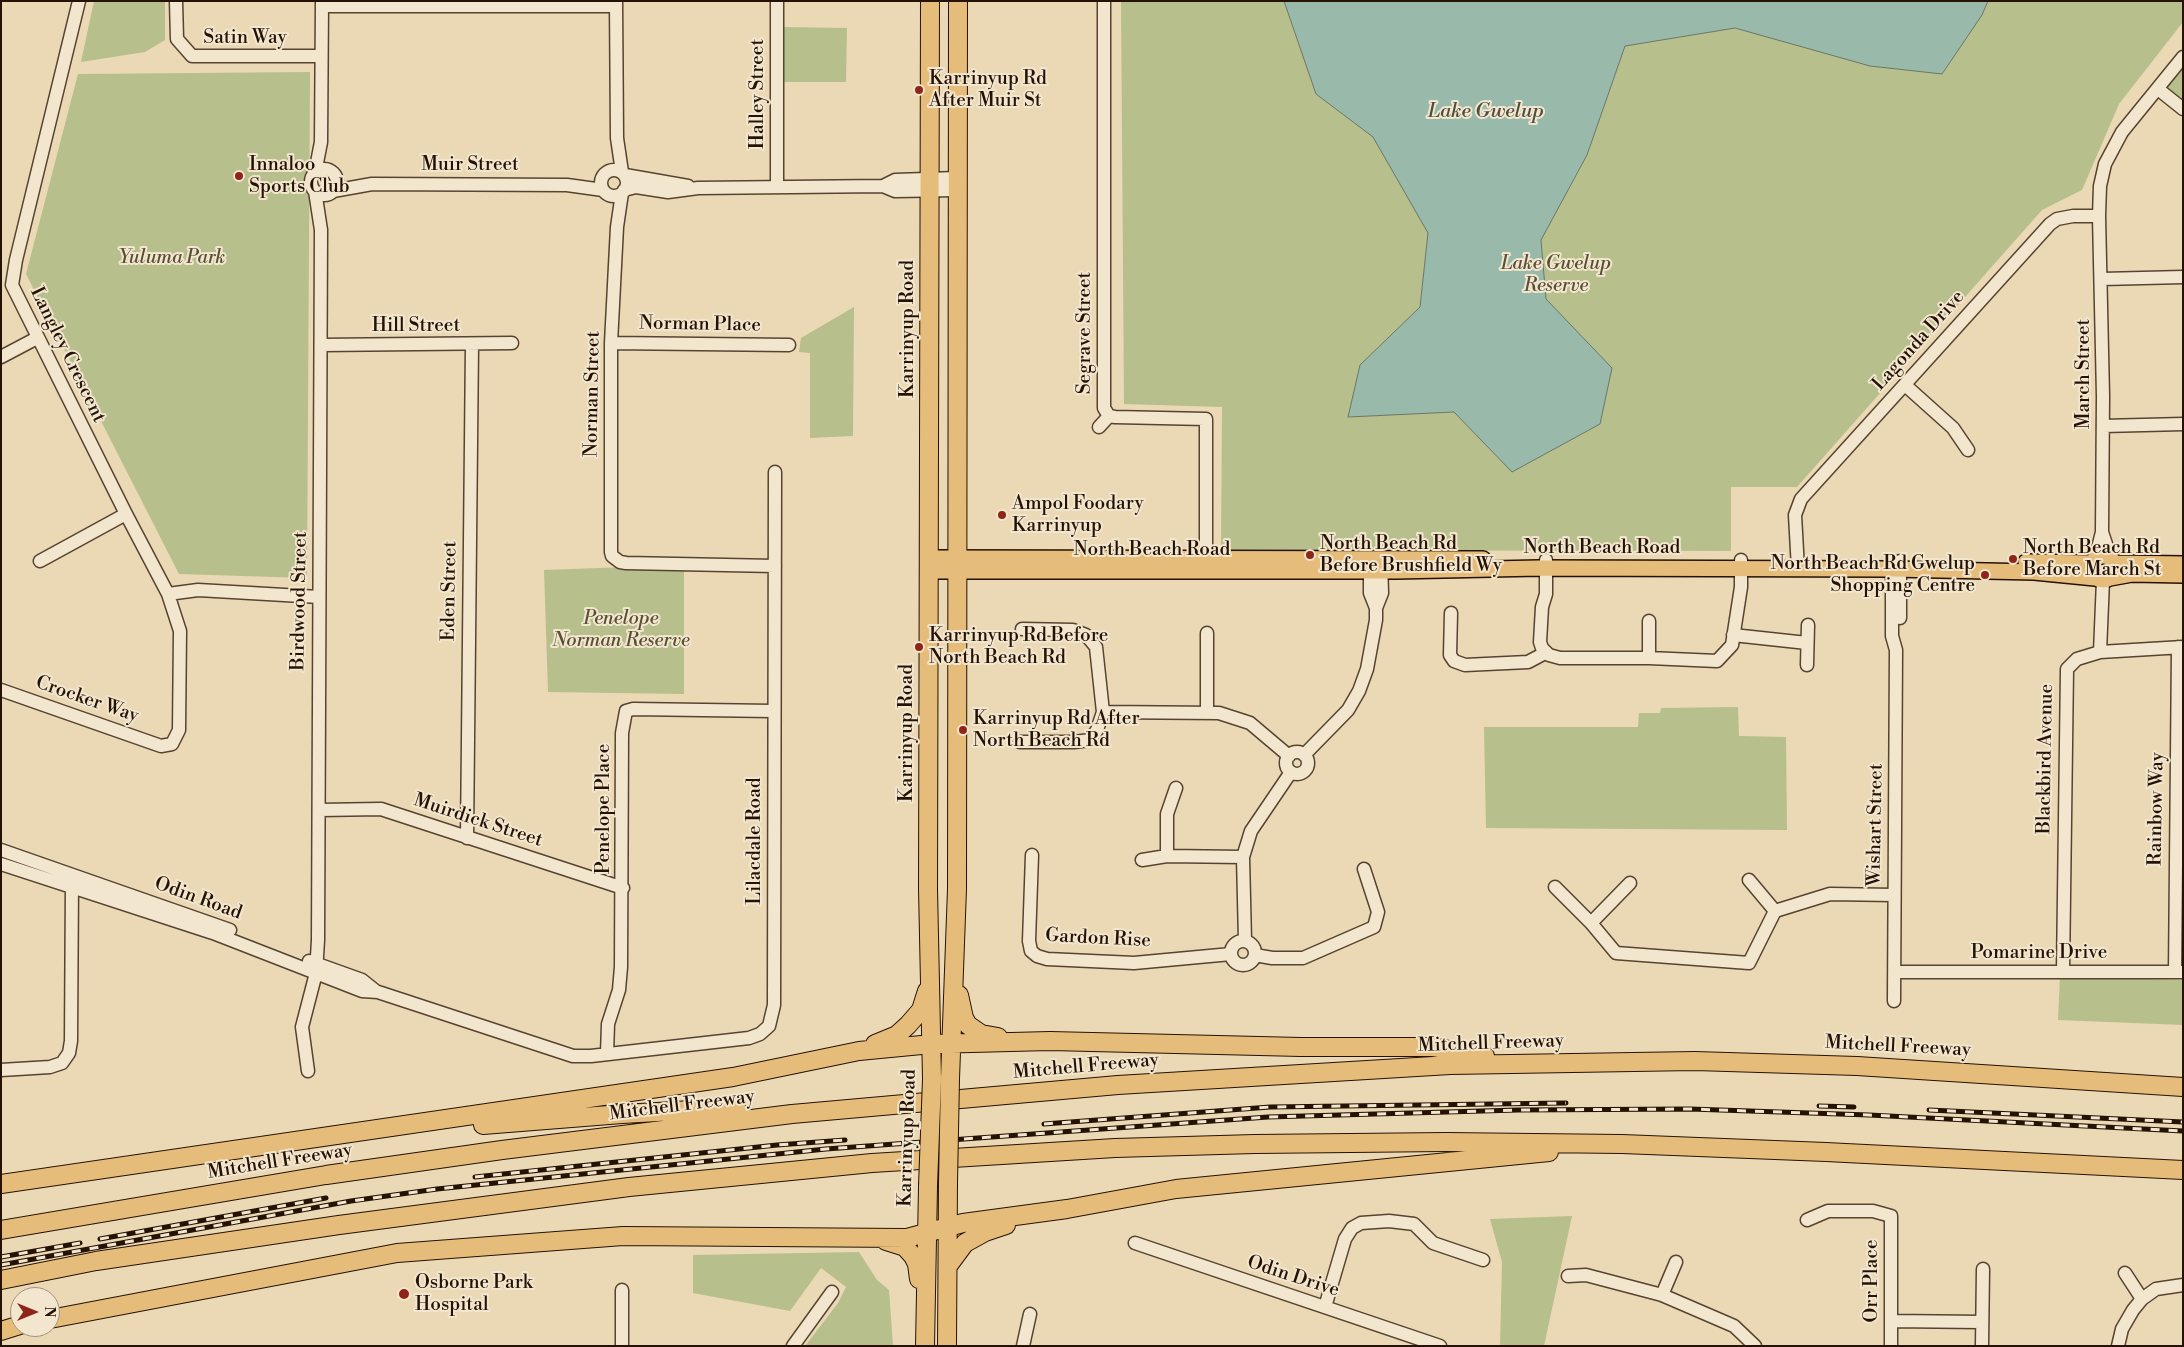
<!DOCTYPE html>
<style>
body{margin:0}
#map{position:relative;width:2184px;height:1347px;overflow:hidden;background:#ebd8b5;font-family:"Libre Bodoni",serif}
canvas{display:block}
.frame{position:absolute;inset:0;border:2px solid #251204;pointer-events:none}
.north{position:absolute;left:10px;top:1287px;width:50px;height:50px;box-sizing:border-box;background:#f2e6cf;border:1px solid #a0917e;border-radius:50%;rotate:90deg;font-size:14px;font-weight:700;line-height:20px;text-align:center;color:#251204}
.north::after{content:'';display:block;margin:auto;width:18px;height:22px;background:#8f2418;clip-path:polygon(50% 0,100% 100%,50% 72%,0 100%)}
</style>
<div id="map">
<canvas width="2184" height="1347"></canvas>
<div class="frame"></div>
<div class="north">N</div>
</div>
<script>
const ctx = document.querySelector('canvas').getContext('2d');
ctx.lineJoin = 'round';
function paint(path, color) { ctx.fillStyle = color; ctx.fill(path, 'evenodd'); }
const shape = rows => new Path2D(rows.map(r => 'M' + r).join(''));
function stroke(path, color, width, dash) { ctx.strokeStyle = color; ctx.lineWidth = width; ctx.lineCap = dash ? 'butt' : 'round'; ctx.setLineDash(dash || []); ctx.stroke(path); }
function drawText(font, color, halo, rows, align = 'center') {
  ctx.font = font + ' "Libre Bodoni",serif'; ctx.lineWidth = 4; ctx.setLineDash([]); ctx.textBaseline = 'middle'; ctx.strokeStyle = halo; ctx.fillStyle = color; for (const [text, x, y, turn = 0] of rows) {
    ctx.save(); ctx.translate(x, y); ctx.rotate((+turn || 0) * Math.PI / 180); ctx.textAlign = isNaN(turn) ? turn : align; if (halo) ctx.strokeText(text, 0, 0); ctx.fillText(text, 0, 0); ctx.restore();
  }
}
paint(shape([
 [94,1,165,1,165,40,145,52,81,62],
 [1121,1,2183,1,2183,22,2119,104,2082,190,2042,210,1797,487,1731,487,1731,551,1221,550,1222,407,1124,404],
 [782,27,847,28,846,82,777,82],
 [2183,62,2183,103,2164,87],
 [310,72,307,578,179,574,26,274,78,74],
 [854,307,853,436,810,438,810,353,799,352,801,338],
 [684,565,684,694,548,692,544,570],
 [1738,707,1739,736,1786,737,1787,830,1486,828,1484,727,1638,727,1639,713,1660,713,1661,708],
 [2060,976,2183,980,2183,1025,2058,1020],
 [1572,1216,1544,1346,1500,1346,1502,1262,1490,1219],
 [859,1252,877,1280,889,1290,893,1346,805,1346,838,1303,846,1287,821,1268,790,1311,693,1293,693,1255]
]), '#b7bf8d');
const water = shape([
 [1284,1,1988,1,1982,15,1942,74,1870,66,1735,28,1625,46,1587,155,1541,240,1546,299,1612,368,1600,424,1512,472,1454,412,1348,417,1360,365,1420,307,1428,233,1373,137,1316,94,1284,1]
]);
paint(water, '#99baaa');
stroke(water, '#6b7768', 1);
const minor = shape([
 [176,1,177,39,192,56,320,56],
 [616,1,617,138,622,172],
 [777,1,777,187],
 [1104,1,1104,408,1109,416,1115,417,1206,419,1206,568],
 [322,6,616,6],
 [2158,89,2183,109],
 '311 182a13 13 0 1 1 26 0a13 13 0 1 1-26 0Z',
 '601 183a13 13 0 1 1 26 0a13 13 0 1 1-26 0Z',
 [315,173,321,142,322,1],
 [625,175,688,186],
 [883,186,895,180,957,178],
 [624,190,636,187,668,192,698,188,883,186,895,191,957,190],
 [333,191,372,184,567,185,603,190],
 [622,193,617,227,611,343,611,552,612,556,620,562,626,563,775,566],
 [2102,279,2183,277],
 [611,343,789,345],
 [321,345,512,343],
 [1,357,37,338],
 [1905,385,1953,428,1968,450],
 [2103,426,2183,424],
 [1099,427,1109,416],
 [2111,559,2102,532,2103,396,2099,216,2100,186,2105,164,2122,132,2183,57],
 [1546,560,1546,594,1542,607,1540,642,1542,648,1549,655,1560,658,1649,658,1717,661,1732,645,1741,587,1741,560],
 [2095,560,2102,532],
 [40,561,126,514],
 [1892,561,1892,636,1896,650,1894,1001],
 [1900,561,1900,618],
 [1798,569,1795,515,1801,499,2050,224,2057,219,2073,216,2099,216],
 [168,594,198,590,319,597],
 [1376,608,1382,593,1381,562],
 [1451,613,1450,655,1454,661,1465,665,1528,662,1545,653],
 [1649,621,1649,658],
 [1207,633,1207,713],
 [1733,635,1807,643],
 [2100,652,2103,580],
 [1807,665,1808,625],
 [1,690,161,746,172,744,179,730,180,631,168,594,126,514,12,285,16,260,79,1],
 [1103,712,1219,713,1250,723,1289,756],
 [1020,742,1074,742,1090,740,1097,730,1103,712,1096,647,1086,635,1073,630,1022,629],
 '1286 763a11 11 0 1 1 22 0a11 11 0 1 1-22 0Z',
 [1304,755,1348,710,1359,691,1367,669,1376,620,1376,608,1370,593,1370,561],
 [319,810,381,809,623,888],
 [467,838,472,344],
 [1,850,230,930],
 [1032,855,1029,941,1031,951,1037,956,1047,959,1134,963,1231,954],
 [1167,856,1167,814,1176,788],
 [1142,860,1167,856,1243,857],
 [1,864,213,933,362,991,378,992,573,1056,591,1056,749,1038,760,1034,769,1026,774,1005,775,472],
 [1749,880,1775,911],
 [1555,887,1591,923,1616,953,1749,963,1775,911,1830,894,1894,895],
 [1591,923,1630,883],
 '1231 953a12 12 0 1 1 24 0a12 12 0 1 1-24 0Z',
 [1245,941,1243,857,1251,831,1291,772],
 [1255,955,1272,958,1303,958,1374,927,1378,912,1364,869],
 [309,961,362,980,377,992],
 [2063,971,2067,669,2077,659,2100,652,2183,647],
 [1895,972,2182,972],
 [2175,972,2178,647],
 [607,1054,608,1024,619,990,621,967,622,733,626,711,633,709,773,711],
 [1,1070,50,1067,62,1063,69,1053,71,1041,72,880],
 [308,1071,302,1027,316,973,318,940,321,230,315,191],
 [1807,1220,1828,1211,1873,1211,1891,1216,1891,1346],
 [1135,1243,1440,1346],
 [2125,1273,2142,1299],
 [1568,1276,1586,1275,1662,1295,1734,1326,1755,1346],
 [622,1290,622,1346],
 [1662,1295,1676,1262],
 [1325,1307,1345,1239,1352,1228,1361,1223,1389,1221,1414,1224,1433,1243,1483,1260],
 [1891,1321,1982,1322],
 [793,1346,832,1292],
 [1023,1346,1030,1314],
 [1982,1346,1983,1269],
 [2118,1346,2122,1329,2133,1310,2142,1299,2156,1289,2183,1285]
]);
const major = shape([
 '2091 568a12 12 0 1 1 24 0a12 12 0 1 1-24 0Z',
 [929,558,1483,559],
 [2026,562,2092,563],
 [2114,563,2183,564],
 [929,571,1396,571,1539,568,1892,569,2034,572,2095,578],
 [2110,578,2132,574,2183,575]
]);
const highway = shape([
 [930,1,928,888,932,1079],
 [959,995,964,1018,968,1025,981,1034,998,1037],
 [875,1044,897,1035,908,1025,921,1010,927,991],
 [950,1079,957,889,958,1],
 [483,1125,622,1114,692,1110,739,1112],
 [1,1184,733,1077,859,1051,932,1044,1050,1041,1301,1047,1432,1047,1485,1056],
 [1,1230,326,1175,502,1150,792,1114,1118,1085,1450,1065,1695,1061,1857,1066,2183,1087],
 [886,1241,905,1247,913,1256,917,1264,919,1279],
 [948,1266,965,1243,985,1232,1006,1225],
 [1,1280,96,1261,339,1225,629,1187,872,1163,1115,1148,1255,1144,1446,1142,1622,1144,1826,1152,2183,1170],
 [50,1319,397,1253,623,1236,907,1238,963,1223,1067,1209,1176,1189,1549,1152],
 [1,1331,20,1325],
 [925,1346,928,1186],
 [947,1346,948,1183]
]);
stroke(minor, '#564430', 15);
stroke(major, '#251204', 18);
stroke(highway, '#251204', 20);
stroke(minor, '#f2e6cf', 12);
stroke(major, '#e6bc7a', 15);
stroke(highway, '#e6bc7a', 18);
const rail = shape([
 [1819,1106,1854,1107],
 [1929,1110,2183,1122],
 [1044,1124,1270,1107,1566,1103],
 [475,1177,777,1145,845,1140],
 [100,1239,326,1198],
 [1,1257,80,1243],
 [1,1265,351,1201,437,1189,826,1149,1268,1117,1518,1110,1690,1109,1869,1115,2183,1131]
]);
stroke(rail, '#251204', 5);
stroke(rail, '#f2e6cf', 3, [9]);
const highwayBridge = shape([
 [948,1183,950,1079],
 [928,1186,932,1079]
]);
stroke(highwayBridge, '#251204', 20, []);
stroke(highwayBridge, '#e6bc7a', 18);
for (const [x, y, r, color] of [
 [919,90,5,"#8f2418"],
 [239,176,5,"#8f2418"],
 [1002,515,5,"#8f2418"],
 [1310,555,5,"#8f2418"],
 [2013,559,5,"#8f2418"],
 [1985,575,5,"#8f2418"],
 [919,647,5,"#8f2418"],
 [963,730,5,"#8f2418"],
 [404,1294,6,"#8f2418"]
]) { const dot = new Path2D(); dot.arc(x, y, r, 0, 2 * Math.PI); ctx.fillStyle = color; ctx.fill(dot); stroke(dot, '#f2e6cf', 2); }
drawText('19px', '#251204', '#f2e6cf', [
 ["Satin Way",245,38],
 ["Halley Street",758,94,-90],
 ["Muir Street",470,165],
 ["Norman Place",700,325,1],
 ["Hill Street",416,326],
 ["Karrinyup Road",908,329,-90],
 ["Segrave Street",1085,333,-90],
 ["Lagonda Drive",1919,341,-48],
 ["Langley Crescent",67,355,64],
 ["March Street",2084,374,-90],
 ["Norman Street",593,394,-89],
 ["North Beach Road",1602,548],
 ["North Beach Road",1152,550],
 ["Eden Street",450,591,-89],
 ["Birdwood Street",300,601,-89],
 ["Crocker Way",87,700,19],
 ["Karrinyup Road",907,733,-90],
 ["Blackbird Avenue",2046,759,-89],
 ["Penelope Place",604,809,-90],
 ["Rainbow Way",2157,809,-89],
 ["Muirdick Street",478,821,18],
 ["Wishart Street",1876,825,-89],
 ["Lilacdale Road",755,841,-90],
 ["Odin Road",198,899,20],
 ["Gardon Rise",1098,939,3],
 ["Pomarine Drive",2039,953],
 ["Mitchell Freeway",1491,1044,-2],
 ["Mitchell Freeway",1898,1047,3],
 ["Mitchell Freeway",1086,1067,-5],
 ["Mitchell Freeway",682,1106,-7],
 ["Karrinyup Road",908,1138,-88],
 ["Mitchell Freeway",280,1162,-9],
 ["Odin Drive",1293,1277,18],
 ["Orr Place",1872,1281,-90]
]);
drawText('19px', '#251204', '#f2e6cf', [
 ["Karrinyup Rd",929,79],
 ["After Muir St",929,101],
 ["Innaloo",249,165],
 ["Sports Club",249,187],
 ["Ampol Foodary",1012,504],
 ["Karrinyup",1012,526],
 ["North Beach Rd",1320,544],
 ["Before Brushfield Wy",1320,566],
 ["North Beach Rd",2023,548],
 ["Before March St",2023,570],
 ["North Beach Rd Gwelup",1975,564,"right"],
 ["Shopping Centre",1975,586,"right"],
 ["Karrinyup Rd Before",929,636],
 ["North Beach Rd",929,658],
 ["Karrinyup Rd After",973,719],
 ["North Beach Rd",973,741],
 ["Osborne Park",415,1283],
 ["Hospital",415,1305]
], 'left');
drawText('italic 19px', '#584f34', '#f2e6cf', [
 ["Yuluma Park",172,258],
 ["Lake Gwelup",1556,264],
 ["Reserve",1556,286],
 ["Penelope",621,619],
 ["Norman Reserve",621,641]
]);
drawText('italic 20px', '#4e4d3e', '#f2e6cf', [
 ["Lake Gwelup",1486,112]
]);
</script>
